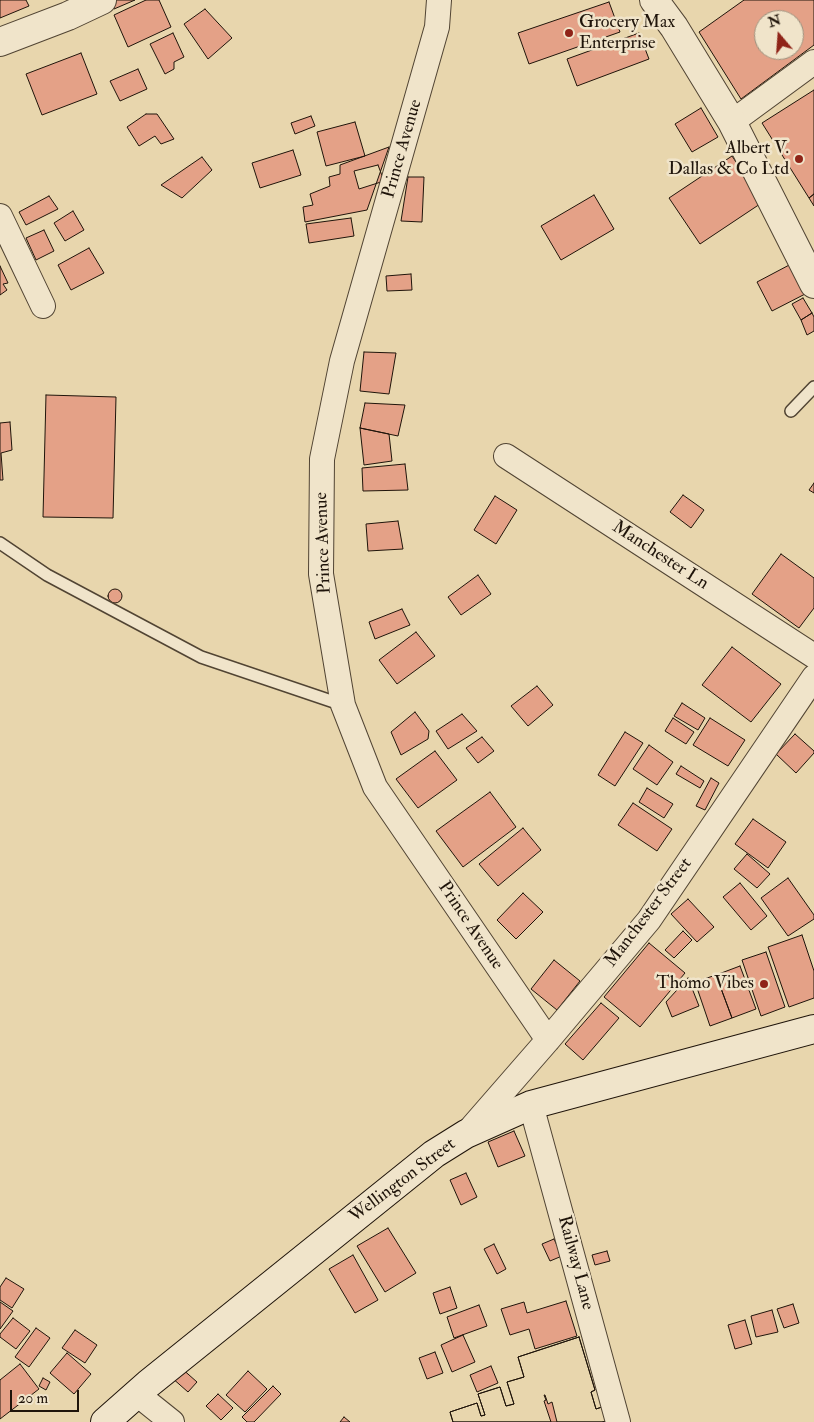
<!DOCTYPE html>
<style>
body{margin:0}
#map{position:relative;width:814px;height:1422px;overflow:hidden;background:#e8d6ad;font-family:"IM FELL Double Pica",serif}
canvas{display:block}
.north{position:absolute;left:754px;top:10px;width:50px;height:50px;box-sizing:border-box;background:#f0e4ca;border:1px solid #9c917d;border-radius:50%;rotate:342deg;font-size:14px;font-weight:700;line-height:20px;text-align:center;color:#1f140a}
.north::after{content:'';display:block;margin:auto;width:18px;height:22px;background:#8f2418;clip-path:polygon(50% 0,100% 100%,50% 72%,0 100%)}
.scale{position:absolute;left:10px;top:1390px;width:69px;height:22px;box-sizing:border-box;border:2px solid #1f140a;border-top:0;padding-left:6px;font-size:15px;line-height:18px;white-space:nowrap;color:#1f140a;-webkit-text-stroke:4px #f0e4ca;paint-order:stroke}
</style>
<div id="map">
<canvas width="814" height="1422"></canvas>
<div class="north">N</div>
<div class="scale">20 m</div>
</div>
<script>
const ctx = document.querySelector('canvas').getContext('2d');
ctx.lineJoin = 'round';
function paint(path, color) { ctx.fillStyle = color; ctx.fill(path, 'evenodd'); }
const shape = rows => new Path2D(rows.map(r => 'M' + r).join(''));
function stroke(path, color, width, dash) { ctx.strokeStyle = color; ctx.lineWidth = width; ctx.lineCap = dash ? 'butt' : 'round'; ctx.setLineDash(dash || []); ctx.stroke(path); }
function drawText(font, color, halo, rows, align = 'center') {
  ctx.font = font + ' "IM FELL Double Pica",serif'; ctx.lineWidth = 5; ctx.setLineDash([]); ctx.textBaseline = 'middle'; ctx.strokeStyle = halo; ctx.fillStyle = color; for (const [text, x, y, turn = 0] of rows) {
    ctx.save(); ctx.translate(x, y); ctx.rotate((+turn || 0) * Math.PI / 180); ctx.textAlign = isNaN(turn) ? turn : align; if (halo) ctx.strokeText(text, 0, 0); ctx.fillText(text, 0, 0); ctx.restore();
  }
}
const building = shape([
 [0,0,26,0,29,6,0,18,0,0],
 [112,0,135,0,114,9,112,0],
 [146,0,159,0,171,27,128,47,114,15,146,0],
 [744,0,814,0,814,45,741,99,699,32,744,0],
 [764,20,794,20,794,50,764,50,764,20],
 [609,2,620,32,529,64,518,33,609,2],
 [205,9,232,38,208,59,184,24,205,9],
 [173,33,184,57,174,62,174,69,165,74,150,44,173,33],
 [639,33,649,59,577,86,567,59,639,33],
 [81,53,97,94,42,115,26,74,81,53],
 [138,69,147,89,120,101,110,81,138,69],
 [814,90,814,194,809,198,762,123,814,90],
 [701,108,718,137,692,152,675,124,701,108],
 [146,114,157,114,174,139,161,144,155,136,139,146,127,127,146,114],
 [311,116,315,126,295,134,291,123,311,116],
 [355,122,365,156,326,166,317,132,355,122],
 [389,147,367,210,305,222,303,207,313,205,310,194,330,186,329,177,340,174,340,165,389,147],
 [293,150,301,175,260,188,252,163,293,150],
 [732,156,763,202,700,244,669,198,732,156],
 [202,157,212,170,182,198,161,185,202,157],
 [378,165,384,181,359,189,354,171,378,165],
 [408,177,424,177,422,222,401,221,408,177],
 [814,194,814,206,809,198,814,194],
 [594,195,614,229,561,260,541,226,594,195],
 [49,196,58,209,26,225,19,212,49,196],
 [73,211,84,230,65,241,54,223,73,211],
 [351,218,354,236,309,243,306,224,351,218],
 [44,230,54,251,36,260,26,238,44,230],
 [89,248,104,273,71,290,58,265,89,248],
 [793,263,809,292,772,311,757,282,793,263],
 [0,266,8,283,3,284,7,290,0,295,0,266],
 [411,274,412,290,387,291,386,276,411,274],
 [803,298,812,313,801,320,792,304,803,298],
 [812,313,814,317,814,331,807,335,801,320,812,313],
 [364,352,396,353,389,394,360,391,364,352],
 [46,395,116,397,113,518,43,517,46,395],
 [365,403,405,405,398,436,360,428,365,403],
 [10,422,12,450,1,453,3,480,0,480,0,423,10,422],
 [360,428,389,434,392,461,364,465,360,428],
 [405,464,408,490,363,491,362,468,405,464],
 [814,483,814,493,809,490,814,483],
 [683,495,704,510,691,528,670,512,683,495],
 [495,496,517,510,496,544,474,530,495,496],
 [398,521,403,549,368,551,366,524,398,521],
 [781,554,814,578,814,608,799,628,752,594,781,554],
 [478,575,491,594,461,615,448,597,478,575],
 '108 596a7 7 0 1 1 14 0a7 7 0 1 1-14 0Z',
 [402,609,410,625,375,639,369,622,402,609],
 [416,632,435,656,397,684,379,660,416,632],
 [732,647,781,684,751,722,702,685,732,647],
 [537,686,553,705,528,726,511,706,537,686],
 [682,703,705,718,698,730,674,716,682,703],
 [415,712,429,731,428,739,401,755,391,732,415,712],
 [462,714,477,731,448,749,436,731,462,714],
 [673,718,694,732,686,744,665,731,673,718],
 [710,718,745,740,728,766,693,745,710,718],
 [625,732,643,743,615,786,598,775,625,732],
 [795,734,814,751,814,753,796,773,776,754,795,734],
 [482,737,494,751,478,763,466,748,482,737],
 [649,745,673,762,657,785,633,769,649,745],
 [435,751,457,780,418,808,396,779,435,751],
 [681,766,704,781,700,788,676,774,681,766],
 [711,778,719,783,705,810,696,806,711,778],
 [647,788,673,804,664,818,639,802,647,788],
 [490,792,516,827,463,867,436,831,490,792],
 [633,803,672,829,657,851,618,825,633,803],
 [753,819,786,842,768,868,735,844,753,819],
 [523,828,541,850,498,886,479,864,523,828],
 [747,854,770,874,757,888,734,869,747,854],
 [788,878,814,915,814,919,788,936,761,898,788,878],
 [740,883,767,916,751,930,723,897,740,883],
 [523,893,543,912,516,939,497,920,523,893],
 [688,899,714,927,697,942,671,914,688,899],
 [683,931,692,940,674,958,665,950,683,931],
 [802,935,814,971,814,998,789,1007,768,947,802,935],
 [649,943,685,973,640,1027,604,997,649,943],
 [766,952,785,1007,761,1016,742,960,766,952],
 [554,960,580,981,557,1010,531,989,554,960],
 [740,966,756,1009,732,1018,716,975,740,966],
 [716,975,732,1018,710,1026,695,982,716,975],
 [688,978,699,1006,672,1017,666,1002,688,978],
 [601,1003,619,1018,583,1060,565,1044,601,1003],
 [514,1131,525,1156,498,1167,488,1142,514,1131],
 [466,1173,477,1197,461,1205,450,1180,466,1173],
 [388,1228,416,1273,385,1292,357,1246,388,1228],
 [554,1239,562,1256,550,1261,542,1244,554,1239],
 [494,1244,506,1269,497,1274,484,1249,494,1244],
 [607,1251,610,1261,595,1265,592,1255,607,1251],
 [353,1255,378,1300,355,1313,329,1269,353,1255],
 [6,1278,24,1289,12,1308,0,1300,0,1287,6,1278],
 [450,1287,457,1308,440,1314,433,1293,450,1287],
 [566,1301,577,1336,535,1349,529,1329,510,1335,501,1309,524,1302,527,1313,566,1301],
 [0,1302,13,1311,0,1329,0,1302],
 [793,1304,799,1323,784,1328,777,1309,793,1304],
 [479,1305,487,1326,454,1338,447,1317,479,1305],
 [772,1310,778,1332,756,1337,751,1316,772,1310],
 [13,1318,30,1331,16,1349,0,1337,0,1334,13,1318],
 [745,1320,752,1344,735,1349,728,1325,745,1320],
 [36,1328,50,1338,29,1367,15,1357,36,1328],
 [75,1330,97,1345,85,1363,62,1348,75,1330],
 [463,1335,475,1362,452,1372,441,1345,463,1335],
 [579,1337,595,1390,591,1392,596,1409,602,1407,607,1421,602,1422,557,1422,552,1402,548,1404,545,1395,544,1395,546,1400,544,1401,551,1422,453,1422,450,1412,477,1403,481,1416,485,1415,478,1394,500,1387,506,1406,514,1404,507,1382,524,1377,518,1357,579,1337],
 [579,1337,595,1390,591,1392,596,1409,602,1407,607,1421,602,1422,453,1422,450,1412,477,1403,481,1416,485,1415,478,1394,500,1387,506,1406,514,1404,507,1382,524,1377,518,1357,579,1337],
 [435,1352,443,1373,427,1379,419,1358,435,1352],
 [67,1353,91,1374,74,1394,50,1373,67,1353],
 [20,1364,39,1389,0,1419,0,1380,20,1364],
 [491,1366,498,1383,477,1392,470,1375,491,1366],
 [180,1367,197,1382,188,1392,171,1377,180,1367],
 [248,1371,267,1389,245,1412,226,1395,248,1371],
 [43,1378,50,1382,46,1390,39,1386,43,1378],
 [273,1386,281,1394,254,1422,247,1422,242,1417,273,1386],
 [218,1394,233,1408,221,1420,206,1406,218,1394],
 [344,1417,350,1422,340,1422,344,1417]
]);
paint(building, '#e4a187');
stroke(building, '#1f140a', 1);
const service = shape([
 [791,411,814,387],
 [0,543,47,575,201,657,343,705]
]);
const minor = shape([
 [439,0,437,27,342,361,322,459,321,574,343,705,375,787,548,1040],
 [732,122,814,62],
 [0,216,43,306],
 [506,456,814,656],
 [531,1105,618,1422],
 [467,1133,548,1040,649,920,814,677],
 [137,1394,172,1422]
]);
const tertiary = shape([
 [654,0,674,27,732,122,814,284],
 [0,42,68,16,102,0]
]);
const secondary = shape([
 [105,1422,148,1384,434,1154,466,1134,531,1105,814,1029]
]);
stroke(service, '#514433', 14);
stroke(minor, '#514433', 26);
stroke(tertiary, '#514433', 30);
stroke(secondary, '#1f140a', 30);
stroke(service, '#f0e4ca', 11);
stroke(minor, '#f0e4ca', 24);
stroke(tertiary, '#f0e4ca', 28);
stroke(secondary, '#f0e4ca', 28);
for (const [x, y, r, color] of [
 [569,33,5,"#8f2418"],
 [799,159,5,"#8f2418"],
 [764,984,5,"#8f2418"]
]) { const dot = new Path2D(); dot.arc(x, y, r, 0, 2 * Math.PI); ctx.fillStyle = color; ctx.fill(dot); stroke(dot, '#f0e4ca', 2); }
drawText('18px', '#1f140a', '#f0e4ca', [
 ["Grocery Max",579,23,"left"],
 ["Enterprise",579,44,"left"],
 ["Albert V.",789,149],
 ["Dallas & Co Ltd",789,170],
 ["Thomo Vibes",754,984]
], 'right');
drawText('18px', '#1f140a', '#f0e4ca', [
 ["Prince Avenue",403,149,-74],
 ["Prince Avenue",324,543,-92],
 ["Manchester Ln",660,556,33],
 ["Manchester Street",649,913,-53],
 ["Prince Avenue",470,926,56],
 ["Wellington Street",403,1181,-37],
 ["Railway Lane",575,1263,75]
]);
</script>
